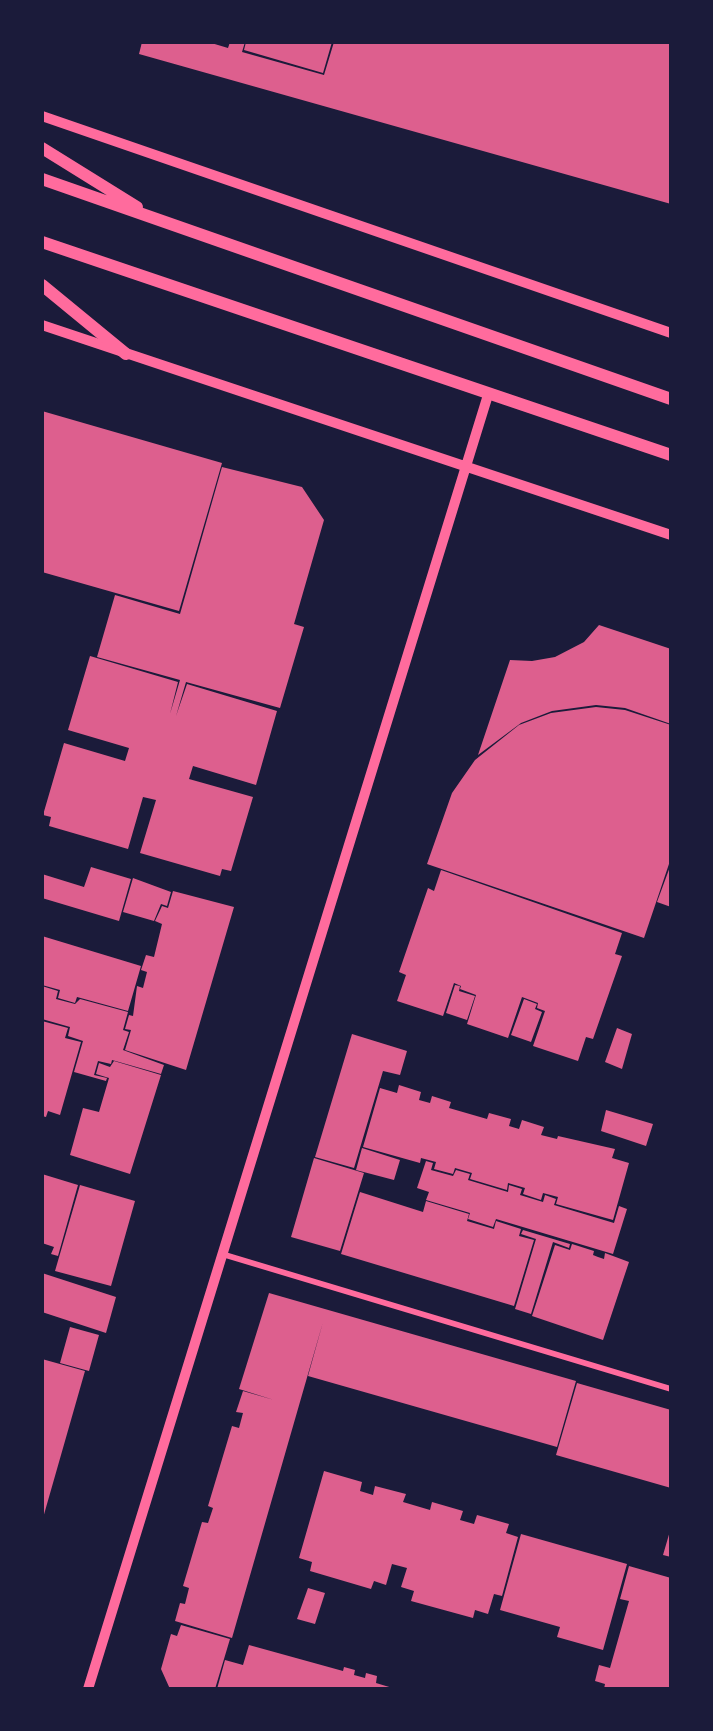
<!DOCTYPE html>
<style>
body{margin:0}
#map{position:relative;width:713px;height:1731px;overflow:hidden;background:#1b1b3a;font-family:"Work Sans",sans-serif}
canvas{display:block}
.frame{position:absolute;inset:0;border:44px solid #1b1b3a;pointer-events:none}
</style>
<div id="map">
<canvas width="713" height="1731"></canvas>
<div class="frame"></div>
</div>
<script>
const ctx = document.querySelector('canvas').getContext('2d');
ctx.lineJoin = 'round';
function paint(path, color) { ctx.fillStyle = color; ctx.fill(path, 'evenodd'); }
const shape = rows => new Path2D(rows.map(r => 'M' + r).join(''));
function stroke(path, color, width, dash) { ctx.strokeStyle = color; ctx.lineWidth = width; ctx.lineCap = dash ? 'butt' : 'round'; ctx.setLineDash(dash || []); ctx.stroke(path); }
paint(shape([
 [142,42,208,42,228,48,230,42,245,42,242,52,324,75,334,42,671,42,671,204,139,54],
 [246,42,332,42,323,73,244,50],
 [42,411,222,463,179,611,42,572],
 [222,467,302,487,324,520,294,624,304,627,280,708,186,682,176,716,187,684,277,711,256,785,193,766,189,779,253,797,231,871,222,869,220,876,140,853,156,800,143,797,128,849,49,826,51,817,43,815,64,743,125,761,129,748,68,730,90,656,178,682,170,714,180,680,97,657,115,595,180,614],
 [599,625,671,649,671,724,625,708,596,705,552,711,521,723,478,755,510,660,532,661,555,657,584,642],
 [596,707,625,710,671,725,671,858,644,938,427,864,452,793,475,760,519,725,551,713],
 [671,864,671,907,657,902],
 [91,867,131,879,119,921,42,898,42,874,84,887],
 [441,870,622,933,615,954,622,956,593,1039,586,1037,578,1061,533,1046,545,1011,537,1008,538,1003,522,997,508,1038,467,1024,476,995,460,989,461,986,454,983,443,1016,397,1001,406,975,399,972,428,888,434,891],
 [133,878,171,892,167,906,161,904,154,921,123,912],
 [173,891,234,907,186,1070,125,1050,131,1030,125,1029,129,1015,133,1016,137,986,143,988,147,972,141,970,146,955,154,957,162,924,155,921,162,906,168,908],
 [42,936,141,966,128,1011,77,997,75,1003,58,998,60,990,42,985],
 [455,985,460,986,459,991,475,996,467,1020,446,1013],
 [42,986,58,991,56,999,75,1004,80,999,128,1012,123,1030,129,1032,123,1050,164,1065,161,1074,112,1060,111,1064,98,1061,94,1075,107,1078,106,1081,74,1072,83,1041,68,1036,70,1027,42,1019],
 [524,999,537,1004,535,1009,542,1012,531,1042,511,1035],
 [42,1021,68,1028,65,1038,81,1042,60,1115,48,1111,46,1117,42,1116],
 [617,1028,632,1034,622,1069,605,1062],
 [352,1034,407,1051,400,1075,383,1071,354,1168,315,1157],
 [114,1061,161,1075,130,1174,70,1155,83,1108,99,1112,109,1078,96,1074,99,1063,110,1067],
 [399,1085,421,1092,419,1100,430,1103,432,1096,451,1102,449,1108,487,1119,489,1113,511,1119,509,1126,519,1129,522,1120,544,1127,541,1135,557,1139,558,1136,615,1149,612,1158,629,1163,613,1220,556,1204,558,1197,543,1193,541,1200,523,1194,525,1188,508,1183,507,1190,470,1179,472,1173,455,1168,453,1174,434,1169,436,1162,421,1158,420,1163,363,1147,380,1088,397,1093],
 [606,1110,653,1124,646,1146,601,1131],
 [362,1148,400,1160,394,1180,356,1170],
 [314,1158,364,1173,340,1251,291,1237],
 [426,1161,433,1163,431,1170,453,1176,456,1170,470,1174,468,1180,508,1192,509,1185,522,1189,520,1195,543,1202,545,1195,556,1199,554,1205,614,1223,619,1206,627,1209,613,1254,496,1219,493,1227,468,1219,470,1213,426,1200,429,1192,417,1188],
 [42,1174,78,1185,58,1256,51,1254,54,1247,42,1243],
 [80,1185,135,1201,111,1286,55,1271],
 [360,1192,423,1212,426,1201,469,1214,467,1221,494,1229,496,1221,521,1229,519,1236,534,1240,514,1306,341,1254],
 [523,1230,570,1244,569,1248,553,1242,531,1314,515,1309,536,1239,521,1234],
 [572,1244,594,1251,593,1255,598,1257,604,1259,605,1253,629,1262,603,1340,532,1316,555,1245,570,1250],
 [42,1273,116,1297,106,1333,42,1312],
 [269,1293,576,1381,557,1447,308,1376,323,1322,232,1638,175,1621,180,1603,185,1604,189,1588,183,1586,202,1522,208,1523,213,1508,208,1506,232,1426,239,1428,243,1413,236,1412,243,1391,274,1400,239,1389],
 [70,1327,99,1335,89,1371,60,1363],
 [42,1359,85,1371,43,1518,42,1518],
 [577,1383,671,1410,671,1488,556,1455],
 [324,1471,362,1482,360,1491,373,1495,375,1486,406,1494,403,1502,430,1510,432,1502,463,1511,460,1520,474,1524,477,1515,509,1524,506,1533,518,1537,502,1596,494,1594,488,1614,475,1610,473,1618,411,1601,414,1591,401,1587,407,1568,392,1564,386,1585,374,1581,371,1589,310,1571,312,1562,299,1558],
 [670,1531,671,1531,671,1557,663,1555],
 [521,1534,627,1564,603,1650,557,1637,560,1627,500,1610],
 [629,1566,671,1578,671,1689,604,1689,605,1684,595,1681,599,1665,610,1668,629,1601,620,1599],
 [308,1588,325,1593,315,1624,297,1619],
 [181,1625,230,1639,215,1689,170,1689,161,1669,171,1634,177,1636],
 [249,1645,343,1671,344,1667,355,1670,354,1675,365,1678,366,1673,377,1676,376,1683,396,1689,217,1689,225,1660,243,1665]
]), '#dd5f8e');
stroke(shape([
 [222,1254,671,1389]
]), '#ff6b9d', 6);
stroke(shape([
 [42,116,671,333],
 [42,325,671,535],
 [88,1689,488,395]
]), '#ff6b9d', 10);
stroke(shape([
 [42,148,137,207],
 [42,179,671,399],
 [42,242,671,455],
 [42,285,126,354]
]), '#ff6b9d', 12);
</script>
